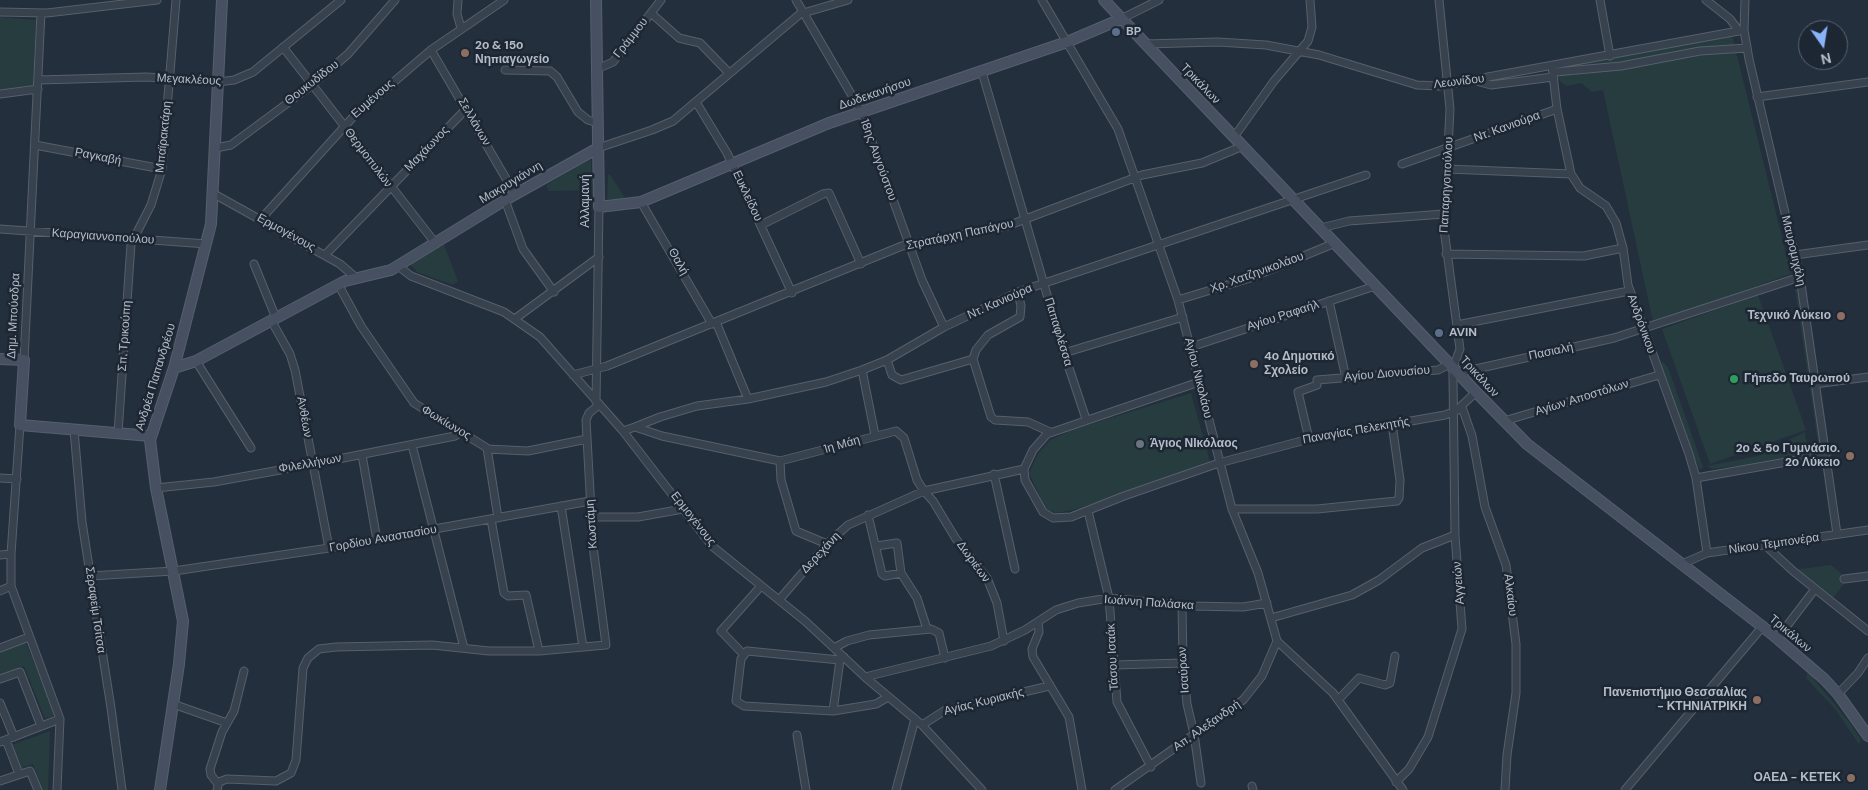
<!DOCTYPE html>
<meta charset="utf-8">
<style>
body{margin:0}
#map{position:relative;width:1868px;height:790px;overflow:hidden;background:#242f3e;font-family:"DM Sans",sans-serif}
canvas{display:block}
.north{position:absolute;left:1798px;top:20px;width:50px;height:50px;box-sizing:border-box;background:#1d2633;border:1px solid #59626f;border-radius:50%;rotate:167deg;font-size:14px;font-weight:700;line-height:20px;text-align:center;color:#b4bcc9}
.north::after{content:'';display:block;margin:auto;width:18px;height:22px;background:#8ab4f8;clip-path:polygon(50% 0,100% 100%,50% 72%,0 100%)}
</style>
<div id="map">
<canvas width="1868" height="790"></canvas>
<div class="north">N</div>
</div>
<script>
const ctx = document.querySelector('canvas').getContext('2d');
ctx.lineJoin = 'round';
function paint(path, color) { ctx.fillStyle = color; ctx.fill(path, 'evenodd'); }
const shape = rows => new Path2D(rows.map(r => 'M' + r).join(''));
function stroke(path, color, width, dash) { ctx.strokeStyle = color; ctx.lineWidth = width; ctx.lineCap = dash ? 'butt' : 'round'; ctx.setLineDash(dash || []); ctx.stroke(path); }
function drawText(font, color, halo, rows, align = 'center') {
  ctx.font = font + ' "DM Sans",sans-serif'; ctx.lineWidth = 5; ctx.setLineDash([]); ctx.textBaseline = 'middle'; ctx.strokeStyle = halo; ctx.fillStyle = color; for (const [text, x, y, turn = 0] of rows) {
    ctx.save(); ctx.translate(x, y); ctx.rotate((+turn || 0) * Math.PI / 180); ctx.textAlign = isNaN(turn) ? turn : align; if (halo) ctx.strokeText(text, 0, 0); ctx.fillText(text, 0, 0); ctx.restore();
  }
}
paint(shape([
 [0,17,36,20,33,85,0,90],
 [1732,35,1791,274,1653,322,1603,90,1592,92,1581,83,1566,86,1557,79,1559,67],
 [589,160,591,160,592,190,549,191,546,185],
 [608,174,611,176,625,198,607,200],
 [444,245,458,281,453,285,417,272,410,264],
 [1797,281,1820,449,1819,450,1794,282],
 [1758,295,1806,430,1710,464,1662,329],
 [1663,362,1668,367,1703,467,1701,469,1699,469,1659,365],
 [1191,393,1210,462,1077,509,1056,513,1045,508,1029,473,1038,454,1050,440,1072,430],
 [1805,432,1807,449,1799,455,1743,465,1713,469,1707,466,1758,456],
 [1831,565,1842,574,1844,584,1831,601,1793,570],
 [26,643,55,715,45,719,24,666,0,676,0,653],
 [1808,672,1850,723,1861,740,1859,744,1835,709,1806,678],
 [50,731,48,790,43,790,33,764,21,768,12,745]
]), '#263c3f');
const street = shape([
 [458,0,457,14,461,28],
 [796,0,861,111,922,280,944,327],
 [1042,0,1118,129,1178,300,1232,509,1258,573,1277,641,1333,693,1403,790],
 [1600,0,1610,56],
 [1706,0,1730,19,1739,31],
 [1745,0,1744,30,1749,59,1800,277,1837,534],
 [0,12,47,13,157,0],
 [651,13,679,38,700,43,729,73],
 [1121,19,1159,0],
 [1145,44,1218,42,1266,45,1319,55,1417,85,1439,86,1744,30],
 [283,47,436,244],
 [431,50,515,194],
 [1552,66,1557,109,1571,174,1580,188,1606,206,1616,223,1623,248,1628,285,1689,454,1696,478,1707,553],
 [597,69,613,62,661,0],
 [505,70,550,71,557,77,578,112,588,120,598,123],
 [982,72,1064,353,1086,419],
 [1555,72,1621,66,1700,51,1747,48],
 [38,80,146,77,218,82,234,80,253,72,341,0],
 [1476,81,1491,85,1553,77],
 [0,94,38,89],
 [1757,97,1868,82],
 [696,102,727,153,792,293],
 [1234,137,1274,81,1308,41,1312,27,1310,0],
 [35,145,162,169],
 [215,148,231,145,312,85,348,54,395,0],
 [598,148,652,130,673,121,800,14,848,0],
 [1402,164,1557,109],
 [1447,169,1571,174],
 [214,194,340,264,355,277],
 [505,200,523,249,554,292],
 [641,202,712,324],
 [261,219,354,116,431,50,504,0],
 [761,225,823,194,829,193,861,264],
 [1321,228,1349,221,1444,214],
 [0,229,207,244],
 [1446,254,1584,256,1623,248],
 [325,255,467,108],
 [1795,255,1868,245],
 [254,264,276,318],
 [398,266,411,276,504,312,540,337,623,431,712,546,805,621,865,677,922,725,982,790],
 [338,284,361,326,414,403,487,448,498,518],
 [1018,292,1021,306,1020,317,988,335,976,350,973,359,991,417,995,420,1028,422,1050,432],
 [1178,300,1250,278,1335,243],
 [1329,301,1346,378],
 [516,318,599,257],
 [271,320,290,354,295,370,329,548],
 [716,322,748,399],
 [1457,325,1629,291],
 [1191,347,1375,286],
 [1064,353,1183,317],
 [24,360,41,13],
 [887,360,892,375,901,380,973,359],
 [196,361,251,448],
 [862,370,875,435],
 [1458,373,1614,338,1800,277],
 [573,375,607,366,902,246,1007,226,1142,175,1202,163,1243,146],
 [1199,382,1047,434,1033,450,1024,469,1025,480,1043,512,1053,518,1071,517,1124,496,1219,463,1309,439,1445,415,1456,411,1476,392],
 [1815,384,1868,377],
 [596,402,599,207],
 [1462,407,1472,436,1485,507,1506,565,1516,644,1516,693,1507,755,1505,790],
 [1504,421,1659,375],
 [20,425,11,554,11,586,60,719,57,790],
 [635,427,660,417,697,406,748,399,826,382,862,370,887,360,944,327,1018,292,1366,175],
 [74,430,82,522,111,708,122,790],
 [623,431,635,427,662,436,780,461,896,431,904,438,917,480,924,491,1024,469],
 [118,433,131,244,151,205,162,169,176,0],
 [1309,439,1298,392,1317,385,1317,380,1438,370,1450,364],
 [412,445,464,648],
 [487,449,528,451,587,439],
 [362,455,377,540],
 [780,461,781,480,796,531,827,544],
 [994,474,1015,569],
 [0,478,17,479],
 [1696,478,1826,455],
 [156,488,214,482,313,464,455,436,461,432],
 [561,506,583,647],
 [1232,509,1317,509,1397,501,1399,498,1400,480,1392,424],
 [1088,511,1109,598,1117,702,1151,767],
 [868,515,882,574,885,576,901,573,917,598,927,629],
 [591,517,638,517,683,509],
 [491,519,504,593,508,596,526,595,539,651],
 [1765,545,1793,571,1868,631],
 [876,546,897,543,901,573],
 [0,555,11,554],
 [1682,564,1707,553,1868,530],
 [90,576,174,571,329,548,590,501],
 [1844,579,1868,576],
 [0,591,11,586],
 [779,600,829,542,848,525,924,491,933,501,956,539,987,578,997,603,1004,641],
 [1182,605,1183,663,1187,704,1194,734,1201,783],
 [1271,618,1352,595,1379,580,1422,548,1455,535],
 [1038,622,1039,632,1032,649,1033,657,1069,717,1082,790],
 [1777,639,1815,589],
 [0,648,29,637],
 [834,648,847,641,869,635,931,629,939,633,945,658],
 [744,655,721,631,761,586],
 [844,657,840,660,747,651,741,659,736,701,744,706,833,711,876,704,888,697],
 [1114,665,1183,663],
 [865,677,991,646,1025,630,1056,610,1078,603,1109,598,1190,606,1243,607,1267,603],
 [0,679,20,672,41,726],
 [1838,694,1858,673,1868,658],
 [1338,700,1359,678,1385,685,1390,683,1395,656],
 [0,703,14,737],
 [173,704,227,723],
 [833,711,840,660],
 [922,725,944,711,1049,686],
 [797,735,806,790],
 [6,740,19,774],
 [0,742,60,719],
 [0,781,30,771,38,790],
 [1396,782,1409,769,1428,737,1462,629,1455,535,1453,377,1453,368,1460,349,1444,229,1450,109,1439,0],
 [218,784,211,775,210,769,222,732,234,711,244,671],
 [1252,786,1253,790],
 [217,790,219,782,227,779,276,781,291,773,296,760,303,668,308,658,319,649,336,647,432,645,489,651,539,651,606,645,593,546,586,420,589,413,599,405],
 [896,790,915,719],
 [1115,790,1243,700,1262,676,1277,641],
 [1625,790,1763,626]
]);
const secondary = shape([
 [596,0,599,207,641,202,829,123,1067,42,1121,19],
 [1104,0,1476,392,1527,444,1772,634,1824,679,1838,694,1868,736],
 [0,359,24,360,20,425,151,436],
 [174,368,196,361,345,281,391,270,505,200,598,148],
 [160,790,179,664,183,621,156,488,150,440,174,368,211,224,222,0]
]);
stroke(street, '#565f6c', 9);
stroke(secondary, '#565f6c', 12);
stroke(street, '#38414e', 7);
stroke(secondary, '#465061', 10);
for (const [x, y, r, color] of [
 [1116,32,5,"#5c6f8a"],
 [465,53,5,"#8d6e63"],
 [1841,316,5,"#8d6e63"],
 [1439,333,5,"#5c6f8a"],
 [1254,364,5,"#8d6e63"],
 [1734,379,5,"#2e9e5b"],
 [1140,444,5,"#6b7280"],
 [1850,456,5,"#8d6e63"],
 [1757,700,5,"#8d6e63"],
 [1851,778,5,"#8d6e63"]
]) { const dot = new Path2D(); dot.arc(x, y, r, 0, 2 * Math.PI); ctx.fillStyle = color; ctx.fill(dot); stroke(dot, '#1d2633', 2); }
drawText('bold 12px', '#b4bcc9', '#1d2633', [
 ["BP",1126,32],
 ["2ο & 15ο",475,46],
 ["Νηπιαγωγείο",475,60],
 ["Τεχνικό Λύκειο",1831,316,"right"],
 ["AVIN",1449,333],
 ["4ο Δημοτικό",1264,357],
 ["Σχολείο",1264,371],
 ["Γήπεδο Ταυρωπού",1744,379],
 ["Άγιος ΝΙκόλαος",1150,444],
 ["2ο & 5ο Γυμνάσιο.",1840,449,"right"],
 ["2ο Λύκειο",1840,463,"right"],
 ["Πανεπιστήμιο Θεσσαλίας",1747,693,"right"],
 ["- ΚΤΗΝΙΑΤΡΙΚΗ",1747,707,"right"],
 ["ΟΑΕΔ - ΚΕΤΕΚ",1841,778,"right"]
], 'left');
drawText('12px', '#b4bcc9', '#1d2633', [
 ["Γράμμου",631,38,-52],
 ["Μεγακλέους",189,80,3],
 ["Λεωνίδου",1459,82,-7],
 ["Θουκυδίδου",312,83,-38],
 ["Τρικάλων",1200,84,46],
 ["Δωδεκανήσου",875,94,-19],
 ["Ευμένους",373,99,-41],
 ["Σελλάνων",474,122,60],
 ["Ντ. Κανιούρα",1507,127,-20],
 ["Μπαϊρακτάρη",164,137,-84],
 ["Μαχάωνος",427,149,-46],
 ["Ραγκαβή",98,157,11],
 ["Θερμοπυλών",368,158,53],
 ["18ης Αυγούστου",878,160,70],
 ["Μακρυγιάννη",511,183,-31],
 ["Παπαρηγοπούλου",1447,185,-87],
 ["Ευκλείδου",747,196,65],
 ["Αλλαμανή",586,201,-90],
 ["Ερμογένους",286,233,29],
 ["Στρατάρχη Παπάγου",960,235,-12],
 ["Καραγιαννοπούλου",103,237,4],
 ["Μαυρομιχάλη",1793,251,77],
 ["Θαλή",678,262,61],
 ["Χρ. Χατζηνικολάου",1257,273,-20],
 ["Ντ. Κανιούρα",1000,302,-24],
 ["Δημ. Μπούσδρα",14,316,-87],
 ["Αγίου Ραφαήλ",1283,316,-18],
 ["Ανδρόνικου",1641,324,70],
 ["Παπαφλέσσα",1058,332,73],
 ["Σπ. Τρικούπη",125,336,-86],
 ["Πασιαλή",1551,352,-12],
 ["Αγίου Διονυσίου",1387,374,-5],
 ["Ανδρέα Παπανδρέου",156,377,-73],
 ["Τρικάλων",1479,377,47],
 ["Αγίου Νικολάου",1198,378,76],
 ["Αγίων Αποστόλων",1582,398,-17],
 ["Ανθέων",304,417,80],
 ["Φωκίωνος",446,423,31],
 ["Παναγίας Πελεκητής",1356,431,-10],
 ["1η Μάη",842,445,-16],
 ["Φιλελλήνων",310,464,-10],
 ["Ερμογένους",693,519,52],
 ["Κωστάμη",592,524,-94],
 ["Γορδίου Αναστασίου",383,539,-10],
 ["Νίκου Τεμπονέρα",1774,544,-8],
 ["Δερεχάνη",821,553,-47],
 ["Δωριέων",973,562,54],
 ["Αγγειών",1459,583,-94],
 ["Αλκαίου",1510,595,83],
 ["Ιωάννη Παλάσκα",1149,603,4],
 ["Σεραφείμ Τσίτσα",95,610,82],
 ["Τρικάλων",1790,634,40],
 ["Τάσου Ισαάκ",1113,657,-93],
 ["Ισαύρων",1184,670,-94],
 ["Αγίας Κυριακής",984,702,-14],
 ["Απ. Αλεξανδρή",1207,726,-35]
]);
</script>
